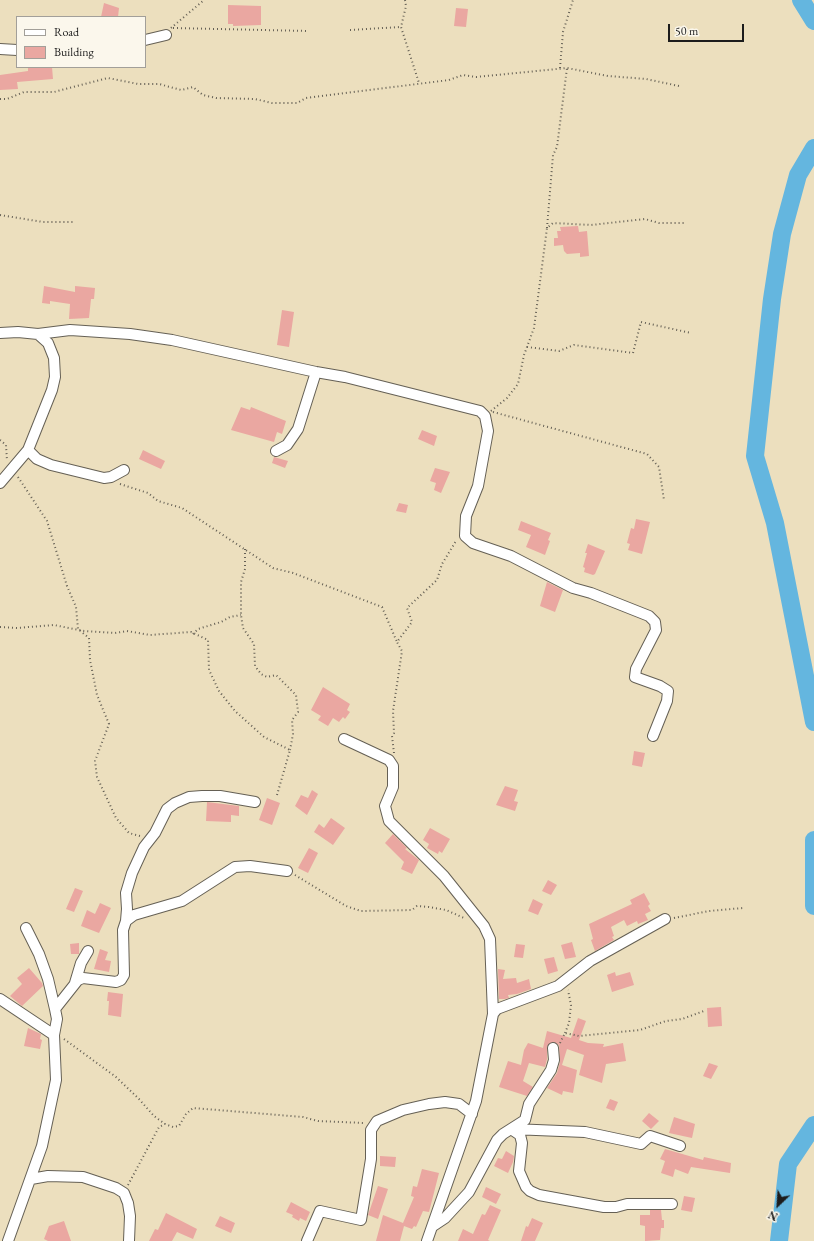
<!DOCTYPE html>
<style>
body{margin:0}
#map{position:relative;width:814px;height:1241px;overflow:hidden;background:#ecdfbe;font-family:"EB Garamond",serif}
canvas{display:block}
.legend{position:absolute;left:16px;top:16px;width:130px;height:52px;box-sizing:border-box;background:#fbf7ec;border:1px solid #a29f99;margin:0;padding:5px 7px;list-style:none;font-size:12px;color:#1c1c1c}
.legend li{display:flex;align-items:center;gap:8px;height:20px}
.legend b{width:20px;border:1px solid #a29f99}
.north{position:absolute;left:758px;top:1185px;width:40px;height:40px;-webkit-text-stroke:3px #fbf7ec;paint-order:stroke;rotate:205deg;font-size:11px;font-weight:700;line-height:16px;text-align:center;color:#1c1c1c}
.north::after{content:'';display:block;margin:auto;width:14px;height:18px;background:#1c1c1c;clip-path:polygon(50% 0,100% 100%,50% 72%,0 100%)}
.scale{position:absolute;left:668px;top:24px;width:76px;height:18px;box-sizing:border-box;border:2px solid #1c1c1c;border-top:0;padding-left:5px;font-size:12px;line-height:14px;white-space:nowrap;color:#1c1c1c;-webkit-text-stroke:3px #fbf7ec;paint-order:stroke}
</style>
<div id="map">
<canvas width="814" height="1241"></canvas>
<ul class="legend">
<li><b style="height:5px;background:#fff"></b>Road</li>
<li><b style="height:11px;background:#eaa7a1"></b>Building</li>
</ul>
<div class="north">N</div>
<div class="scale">50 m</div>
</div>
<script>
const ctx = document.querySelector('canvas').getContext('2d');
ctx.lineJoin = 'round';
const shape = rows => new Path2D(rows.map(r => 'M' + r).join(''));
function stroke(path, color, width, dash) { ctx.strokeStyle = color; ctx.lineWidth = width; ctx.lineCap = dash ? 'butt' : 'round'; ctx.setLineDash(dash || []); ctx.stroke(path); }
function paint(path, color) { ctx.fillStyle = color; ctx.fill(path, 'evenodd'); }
stroke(shape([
 [801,0,814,21],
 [814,148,798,175,782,234,772,299,755,456,775,523,814,722],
 [814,840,814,906],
 [779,1241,788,1164,814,1125]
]), '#64b6df', 18);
paint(shape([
 [104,3,119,8,118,17,101,17],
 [228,5,261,6,261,25,233,26,233,24,228,24],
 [456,8,468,9,466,27,454,26],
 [28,67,52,67,53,79,17,82,18,89,0,90,0,75,28,71],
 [578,226,579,232,587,231,589,256,580,257,580,253,567,254,564,251,563,245,554,246,554,238,558,238,557,231,561,231,560,227],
 [44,286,75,292,75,286,95,288,94,299,91,299,89,318,69,319,70,304,50,301,50,304,42,303],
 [282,310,294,312,289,347,277,345],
 [241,407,250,410,251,407,286,421,282,434,277,432,274,442,231,430],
 [422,430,437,436,434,446,418,439],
 [143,450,165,461,161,469,139,459],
 [274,457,288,461,285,468,272,463],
 [435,468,450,472,441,493,434,490,436,483,430,481],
 [399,503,408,505,406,513,396,511],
 [636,519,650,522,642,554,628,550,630,544,627,543,631,528,634,529],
 [521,521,551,533,548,540,550,541,545,555,526,547,531,535,518,530],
 [588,544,605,551,595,574,593,575,584,572,585,568,583,567,587,553,585,553],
 [547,582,563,590,555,612,540,606],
 [323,687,350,704,347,710,350,712,345,719,343,717,339,722,333,718,328,726,318,720,321,716,311,710],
 [634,751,645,753,642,767,632,765],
 [505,786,518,790,514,801,518,802,515,811,496,805],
 [312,790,318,794,307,815,295,806,301,795,308,798],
 [267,798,280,803,272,825,259,820],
 [207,802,239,806,239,816,231,815,231,822,206,821],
 [331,818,345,828,333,845,314,832,319,824,324,828],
 [430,828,450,839,442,853,439,851,438,854,427,848,429,844,423,840],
 [393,834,407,848,405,849,419,860,412,874,401,869,404,862,385,843],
 [309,848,318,853,308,873,298,868],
 [548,880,557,885,551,895,542,891],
 [75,888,83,891,74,912,66,909],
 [644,893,650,904,648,906,651,911,645,914,648,920,638,924,637,921,627,926,624,920,611,927,614,936,612,937,614,940,595,951,591,940,593,939,589,924,632,904,630,900],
 [533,899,543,904,538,915,528,911],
 [100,903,111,908,99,933,81,926,87,910,95,914],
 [572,942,576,957,565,959,561,945],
 [79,943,79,954,71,954,70,944],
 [516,944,525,945,523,958,514,957],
 [100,949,108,952,105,960,111,961,109,972,94,969],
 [554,957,558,971,548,974,544,959],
 [29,968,42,983,43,986,22,1006,10,996,22,984,17,978],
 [498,969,505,970,503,979,516,978,517,983,529,979,531,989,517,994,508,995,509,998,505,999,499,999],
 [615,972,616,976,630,972,634,985,612,992,607,975],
 [108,992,123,994,121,1017,108,1015,109,1001,107,1001],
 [721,1007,722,1026,708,1027,707,1008],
 [578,1018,586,1021,579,1040,588,1043,604,1044,603,1047,623,1043,626,1061,606,1064,602,1083,579,1075,584,1055,567,1049,562,1065,577,1070,573,1093,563,1091,562,1095,547,1088,557,1073,560,1062,559,1045,553,1042,547,1046,547,1059,545,1067,529,1063,523,1081,533,1087,527,1096,499,1087,508,1061,521,1065,524,1050,528,1043,543,1048,547,1031,571,1038],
 [28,1028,41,1034,40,1039,42,1040,40,1049,24,1046],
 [709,1063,718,1066,711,1079,703,1076],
 [610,1099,618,1102,614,1111,606,1108],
 [649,1113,659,1121,651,1129,642,1121],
 [674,1117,695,1124,692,1138,669,1133],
 [665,1149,703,1160,704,1157,731,1163,730,1173,691,1167,688,1174,675,1169,673,1177,661,1173,665,1161,660,1159],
 [506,1151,514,1156,513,1162,508,1173,494,1166,498,1158,502,1159],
 [380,1156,396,1157,395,1167,380,1166],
 [422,1169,439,1173,429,1212,423,1211,416,1227,414,1226,412,1229,404,1226,400,1241,376,1241,383,1215,403,1223,414,1197,411,1196,413,1186,417,1187],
 [378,1186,388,1189,378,1219,368,1215],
 [486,1187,501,1194,496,1204,482,1197],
 [684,1196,695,1198,692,1212,681,1210],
 [291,1202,310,1212,306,1221,300,1218,299,1221,292,1217,293,1215,286,1212],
 [490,1205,501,1210,488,1240,490,1241,458,1241,463,1229,473,1234,482,1214,485,1215],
 [650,1210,661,1210,662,1220,664,1220,664,1228,661,1228,660,1240,645,1241,645,1226,640,1225,640,1215,650,1215],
 [166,1213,197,1229,193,1239,177,1232,172,1241,149,1241,155,1229,158,1230],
 [220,1216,235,1223,231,1233,215,1226],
 [532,1218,543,1223,535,1241,521,1241,526,1226,528,1227],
 [64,1221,71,1241,48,1241,44,1239,49,1226]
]), '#eaa7a1');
const minor = shape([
 [145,40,166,35],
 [0,49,17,50],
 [0,333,18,332,38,334,70,330,130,334,172,340,316,372,345,377,480,411,485,416,488,431,478,486,466,516,465,536,473,543,511,556,573,588,591,593,649,616,655,622,656,630,636,669,635,677,660,686,668,691,667,701,653,736],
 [28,450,37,459,51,465,104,478,111,477,124,470],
 [276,451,287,445,298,429,316,372],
 [0,483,28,450,52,390,55,377,54,358,48,343,38,334],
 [344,739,389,760,393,766,393,787,385,806,389,821,444,876,484,926,490,939,493,1014],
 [126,921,127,909,126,893,132,873,144,847,155,833,167,809,175,803,189,797,202,796,220,796,255,802],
 [75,983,81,963,88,951],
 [0,999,54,1035],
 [55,1009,78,980,83,978,116,982,121,980,124,975,123,930,126,921,134,915,182,901,235,867,250,866,287,871],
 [511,1129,520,1135,522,1143,519,1171,526,1187,530,1191,539,1195,604,1207,616,1207,627,1204,672,1204],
 [512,1129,585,1132,641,1144,650,1136,680,1146],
 [31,1179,48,1176,83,1177,116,1188,124,1193,128,1203,130,1216,129,1241],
 [433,1226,445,1218,469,1192,497,1140,503,1134,525,1120,529,1104,551,1070,554,1060,553,1048],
 [8,1241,42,1146,56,1080,54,1035,57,1019,55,1009,48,979,39,954,26,928],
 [307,1241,320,1211,361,1220,371,1159,371,1130,377,1121,403,1110,429,1104,445,1102,459,1104,472,1114],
 [427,1241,476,1101,493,1014,497,1009,558,986,590,961,665,919]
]);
stroke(minor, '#656055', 12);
stroke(shape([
 [405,0,406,6,401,27,419,83],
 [171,28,204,0],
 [173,28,308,31],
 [350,30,401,27],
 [560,68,563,32,573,0],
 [0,99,7,99,24,92,54,92,108,78,138,84,159,84,181,90,193,87,203,95,216,98,255,99,272,103,297,103,306,98,449,80,463,75,476,77,567,68,608,76,646,79,679,86],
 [0,215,43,222,75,222],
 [547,228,553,155,557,147,567,68],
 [527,347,559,351,574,345,633,353,641,322,691,333],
 [491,411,507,398,518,384,524,355,534,328,547,228,553,223,591,225,645,219,659,223,686,223],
 [493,412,647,454,659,467,664,500],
 [0,440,6,445,7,461],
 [18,477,47,521,67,586,76,607,78,629,89,638,90,660,97,695,109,724,95,761,97,777,116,818,129,833,140,836],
 [120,484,148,493,158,501,182,508,273,568,293,573,382,607,397,642],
 [245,549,245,569,241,582,241,615,243,628,254,644,255,666,261,674,267,677,276,675,296,695,298,712,292,720,293,734,290,750],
 [0,627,17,628,54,625,84,631,115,633,127,631,150,635,191,632,208,640,209,670,219,691,235,711,264,737,290,750,277,795],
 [193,634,198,629,221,622,230,617,241,615],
 [394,753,392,736,394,733,393,711,402,651,397,642,412,622,407,608,437,580,442,564,456,541],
 [295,875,346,906,361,911,412,910,417,906,429,907,446,910,464,918],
 [674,918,709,911,743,908],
 [565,1033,569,1023,571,1005,568,990],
 [64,1039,116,1077,139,1099,154,1116,165,1124],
 [560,1043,565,1033,579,1036,640,1030,666,1021,682,1019,704,1011],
 [128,1185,159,1127,165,1124,173,1127,179,1126,186,1114,193,1108,303,1117,318,1121,364,1123]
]), '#656055', 2, [1, 3]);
stroke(minor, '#fff', 10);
</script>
